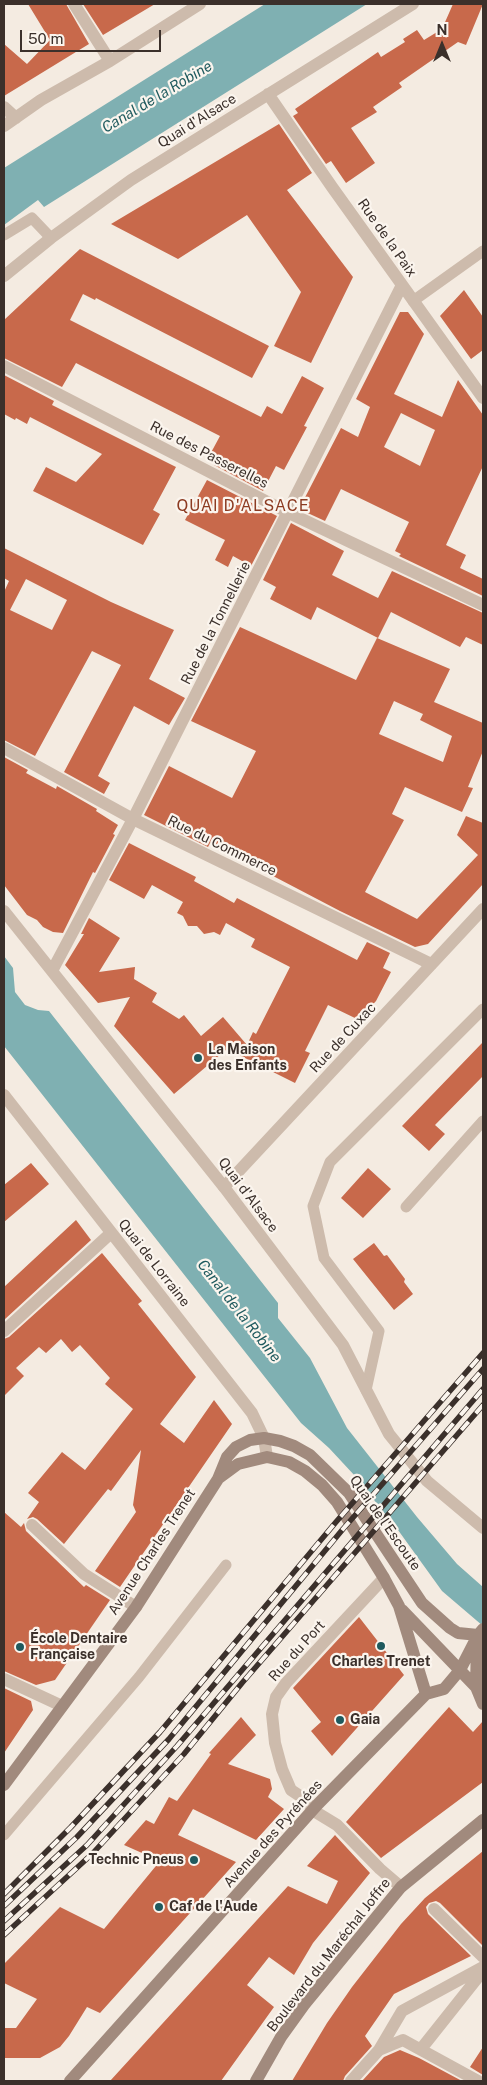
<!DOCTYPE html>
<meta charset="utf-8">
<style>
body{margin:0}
#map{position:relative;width:487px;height:2085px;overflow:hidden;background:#f4ebe1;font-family:"Public Sans",sans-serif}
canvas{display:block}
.frame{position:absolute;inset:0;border:5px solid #3b302b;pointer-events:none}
.north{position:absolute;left:417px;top:20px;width:50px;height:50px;-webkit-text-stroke:4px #fbf5ee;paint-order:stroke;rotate:0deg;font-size:14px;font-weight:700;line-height:20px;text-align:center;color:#3b302b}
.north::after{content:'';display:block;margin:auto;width:18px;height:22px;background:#3b302b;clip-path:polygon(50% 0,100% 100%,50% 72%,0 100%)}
.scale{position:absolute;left:20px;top:30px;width:141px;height:22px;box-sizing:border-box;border:2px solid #3b302b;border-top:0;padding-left:6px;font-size:15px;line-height:18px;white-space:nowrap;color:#3b302b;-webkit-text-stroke:4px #fbf5ee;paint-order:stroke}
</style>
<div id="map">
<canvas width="487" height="2085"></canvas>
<div class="frame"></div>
<div class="north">N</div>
<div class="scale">50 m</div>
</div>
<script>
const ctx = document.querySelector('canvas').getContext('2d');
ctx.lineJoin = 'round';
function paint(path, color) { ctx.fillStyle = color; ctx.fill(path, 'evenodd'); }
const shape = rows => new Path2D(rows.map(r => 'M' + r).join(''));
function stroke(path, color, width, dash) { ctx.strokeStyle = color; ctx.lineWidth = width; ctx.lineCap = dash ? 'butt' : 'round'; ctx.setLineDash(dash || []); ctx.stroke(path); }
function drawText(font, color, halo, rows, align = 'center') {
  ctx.font = font + ' "Public Sans",sans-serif'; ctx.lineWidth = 4.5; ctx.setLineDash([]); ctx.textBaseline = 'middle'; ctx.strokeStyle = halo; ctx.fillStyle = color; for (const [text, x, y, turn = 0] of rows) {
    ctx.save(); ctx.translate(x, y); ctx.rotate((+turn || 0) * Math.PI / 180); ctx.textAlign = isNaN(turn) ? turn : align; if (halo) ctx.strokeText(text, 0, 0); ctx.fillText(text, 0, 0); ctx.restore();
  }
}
paint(shape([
 [265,4,367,4,44,207,38,200,4,225,4,168],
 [4,956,13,968,15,992,25,1005,38,1010,49,1011,278,1303,278,1318,310,1358,347,1428,417,1517,457,1564,483,1587,483,1626,442,1591,398,1530,355,1476,329,1448,301,1423,4,1046]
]), '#7fb0b2');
paint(shape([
 [28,4,66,4,89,44,4,96,4,44,27,64,50,40],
 [83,4,155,4,103,35],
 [453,4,483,4,466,45,458,42,399,83,402,87,373,107,377,112,351,128,375,163,346,183,331,161,326,164,293,116,298,113,295,109,378,52,381,57,405,42,403,39,417,30,424,40,442,29],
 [279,124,312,173,287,190,353,277,311,363,274,346,301,292,247,215,178,259,111,224],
 [80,249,269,346,252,378,96,298,95,300,83,294,70,320,261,417,267,406,282,414,302,376,324,388,304,426,307,427,284,470,276,466,263,491,214,465,215,464,207,460,220,436,76,363,62,387,4,358,4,320],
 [464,290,483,317,483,350,471,359,440,316],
 [400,312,408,312,424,334,394,394,442,417,458,380,483,415,483,466,446,545,466,555,460,568,483,579,483,596,399,556,401,554,395,551,409,522,341,489,325,521,299,509,341,428,358,437,370,407,356,399],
 [401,413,435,430,420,466,384,447],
 [4,375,54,401,52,405,176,467,153,510,160,514,143,545,33,491,46,467,76,482,102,454,30,417,27,424,16,418,15,420,4,414],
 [207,480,277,516,251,566,233,556,228,567,215,560,225,540,185,520],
 [291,523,344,551,332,575,378,598,392,571,483,613,483,645,466,637,460,647,391,612,378,638,317,607,311,620,270,599,276,587,263,580],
 [4,548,111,602,174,630,149,679,185,698,169,725,134,706,98,776,110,783,104,794,64,772,121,665,92,651,35,756,4,740,4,592,9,581,4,578],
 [26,579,67,600,52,630,10,610],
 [240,627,356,680,377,638,450,669,434,702,483,723,483,751,468,787,473,788,462,812,405,787,392,814,404,820,365,892,417,919,478,855,457,835,466,816,483,823,483,884,428,944,415,947,340,911,210,843,208,847,144,815,169,766,232,798,256,751,191,721],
 [394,701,423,714,420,720,452,736,443,762,379,734],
 [4,757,28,770,26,773,56,789,57,786,97,809,96,811,118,825,113,834,115,835,95,873,93,872,63,933,53,932,43,927,37,920,27,915,4,885],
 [129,843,196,877,194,881,216,893,234,903,237,898,357,960,367,942,390,953,383,968,391,972,376,1001,365,1013,361,1011,357,1019,328,1005,305,1051,310,1053,295,1083,227,1049,174,1094,114,1026,130,997,98,1003,65,965,84,934,81,934,89,918,120,938,99,972,135,967,134,979,157,993,152,1002,179,1019,184,1015,201,1036,223,1017,247,1045,253,1032,256,1034,290,967,251,947,255,939,226,923,220,935,214,932,204,934,197,926,188,926,183,916,177,913,183,902,152,885,144,899,109,880],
 [483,1042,483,1076,435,1125,445,1134,429,1151,402,1126],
 [31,1163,49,1184,4,1222,4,1185],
 [368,1168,391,1189,363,1218,341,1198],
 [76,1220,91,1240,4,1320,4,1287],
 [374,1243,384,1256,387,1255,405,1279,404,1282,413,1294,394,1310,353,1259],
 [102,1253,142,1301,138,1304,196,1377,160,1424,184,1443,214,1400,232,1424,120,1587,95,1571,136,1512,133,1505,141,1450,111,1491,108,1489,64,1544,37,1519,33,1517,27,1519,39,1502,28,1493,62,1452,85,1470,133,1409,105,1384,110,1378,80,1345,72,1352,61,1339,46,1353,39,1347,16,1368,24,1376,4,1396,4,1339,9,1337],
 [4,1512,21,1527,24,1523,26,1531,84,1587,86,1585,110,1600,55,1680,36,1685,4,1671],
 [359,1617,404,1675,332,1756,311,1731,321,1722,293,1688],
 [4,1688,31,1701,33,1710,4,1753],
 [449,1707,473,1732,483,1721,483,1782,381,1858,346,1822],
 [241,1717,256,1735,228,1764,270,1779,272,1789,268,1797,284,1809,256,1840,193,1809,178,1835,236,1862,100,2013,87,2007,69,2036,60,2047,40,2058,4,2058,4,2028,16,2028,37,1999,4,1983,4,1964,60,1907,104,1929,160,1861,124,1845,146,1820,154,1824,169,1797,177,1801,211,1754,209,1753],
 [335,1835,370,1873,313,1943,294,1975,269,1957,247,1985,274,2007,221,2081,110,2081,288,1886,327,1904,338,1881,307,1866],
 [483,1851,483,1946,440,1903,436,1901,429,1903,426,1907,428,1914,471,1956,394,1994,365,2036,372,2046,345,2076,343,2081,292,2081,327,2023,352,1987,401,1924,425,1898],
 [483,2047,483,2075,470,2067],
 [400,2050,419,2058,462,2081,362,2081,384,2057]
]), '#c8694b');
stroke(shape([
 [4,235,32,218,51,238],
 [413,301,483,251],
 [406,1207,483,1121],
 [366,1390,379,1331,324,1258,313,1206,330,1162,483,1009],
 [4,1835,139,1677,226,1565]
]), '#cdbbac', 11);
stroke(shape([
 [434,1909,483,1957]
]), '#cdbbac', 12);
stroke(shape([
 [74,4,110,61],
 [268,94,332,187,483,398],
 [4,107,16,118],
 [4,126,41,100,110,61,200,4],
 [4,276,51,238,131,180,413,4],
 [4,366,289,513,483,605],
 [4,748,133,819,431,964],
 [4,911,224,1187],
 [52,971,133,819,402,285],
 [4,1095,252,1413,264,1438,267,1457],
 [4,1331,111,1233],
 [32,1525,84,1574,136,1607],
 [384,1578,286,1683,276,1697,272,1714,275,1743,282,1769,291,1790,303,1798,314,1811,337,1825,380,1869,401,1887],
 [4,1679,62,1706],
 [421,2049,483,1971],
 [379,2050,403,2040,478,2081],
 [351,2081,379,2050,402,2011,483,1967]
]), '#cdbbac', 12);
stroke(shape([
 [483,909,224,1187,343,1345,389,1434,427,1481,483,1528]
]), '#cdbbac', 12);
stroke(shape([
 [219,1478,238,1464,267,1457,289,1462,305,1471,322,1485,337,1502,384,1578,399,1606,426,1694],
 [402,1610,476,1687,483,1704],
 [476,1687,477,1642],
 [4,1785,136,1607,218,1479,227,1457,236,1447,250,1440,264,1438,280,1441,294,1446,310,1455,349,1493,422,1603,450,1628,458,1633,478,1635],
 [70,2081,318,1804,426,1694,444,1689,460,1670,478,1635,483,1629],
 [256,2081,281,2037,304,2005,401,1887,483,1820]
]), '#a18a7d', 12);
const rail = shape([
 [4,1894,71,1827,160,1732,336,1522,483,1353],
 [4,1906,77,1837,169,1739,343,1529,483,1369],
 [4,1921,87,1845,177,1746,483,1389],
 [4,1935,93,1853,184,1754,242,1683,483,1405]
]);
stroke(rail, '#3b302b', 5.5);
stroke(rail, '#fbf5ee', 4, [11]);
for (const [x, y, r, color] of [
 [198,1058,5,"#1f5a5e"],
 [381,1646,5,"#1f5a5e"],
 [20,1647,5,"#1f5a5e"],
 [340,1720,5,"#1f5a5e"],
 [194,1860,5,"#1f5a5e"],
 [159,1907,5,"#1f5a5e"]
]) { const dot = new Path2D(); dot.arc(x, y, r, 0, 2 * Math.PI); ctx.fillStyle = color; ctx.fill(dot); stroke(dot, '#fbf5ee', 2); }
drawText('14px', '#3b302b', '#fbf5ee', [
 ["Quai d'Alsace",197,121,-32],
 ["Rue de la Paix",387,238,55],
 ["Rue des Passerelles",209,455,27],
 ["Rue de la Tonnellerie",216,623,-63],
 ["Rue du Commerce",222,846,26],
 ["Rue de Cuxac",343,1038,-47],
 ["Quai d'Alsace",248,1195,53],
 ["Quai de Lorraine",154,1263,52],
 ["Quai de l'Escoute",385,1523,55],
 ["Avenue Charles Trenet",152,1552,-57],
 ["Rue du Port",297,1651,-48],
 ["Avenue des Pyrénées",273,1834,-48],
 ["Boulevard du Maréchal Joffre",329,1955,-52]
]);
drawText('bold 14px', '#3b302b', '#fbf5ee', [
 ["La Maison",208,1050],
 ["des Enfants",208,1066],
 ["École Dentaire",30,1639],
 ["Française",30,1655],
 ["Charles Trenet",381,1662,"center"],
 ["Gaia",350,1720],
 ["Technic Pneus",184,1860,"right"],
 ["Caf de l'Aude",169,1907]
], 'left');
drawText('italic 15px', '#1f5a5e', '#fbf5ee', [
 ["Canal de la Robine",157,97,-31],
 ["Canal de la Robine",239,1311,52]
]);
ctx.letterSpacing = '1px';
drawText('16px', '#8c3b22', '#fbf5ee', [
 ["QUAI D'ALSACE",243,506]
]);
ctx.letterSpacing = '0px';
</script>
